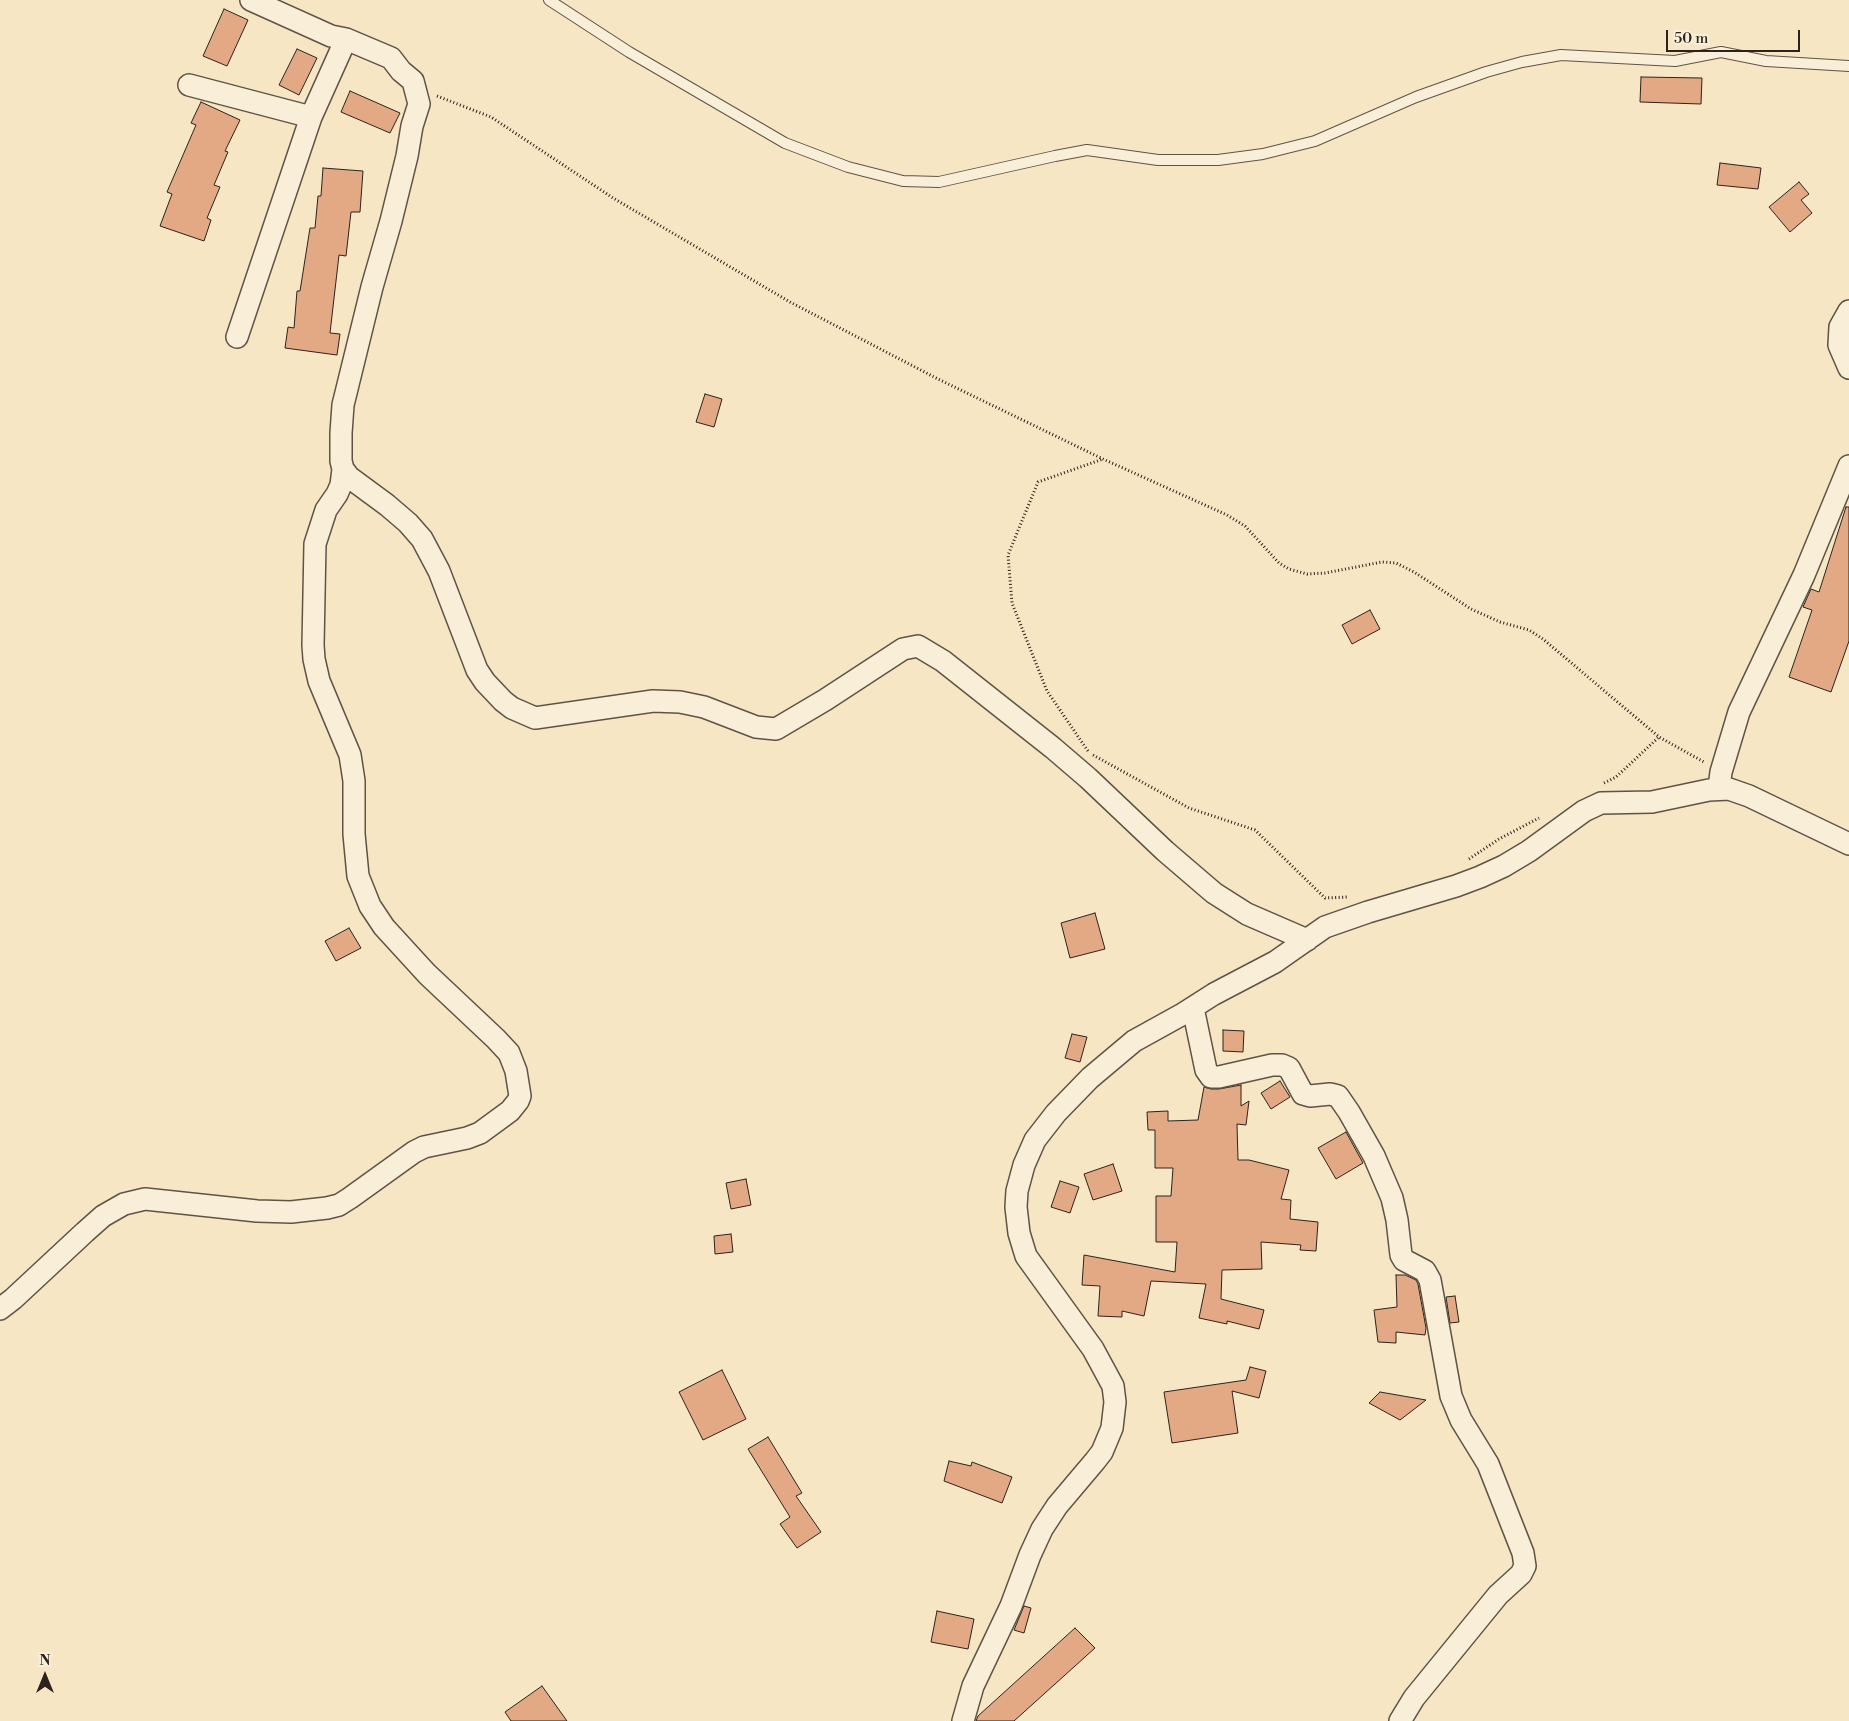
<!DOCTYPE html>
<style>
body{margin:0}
#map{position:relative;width:1849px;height:1721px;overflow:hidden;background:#f6e6c3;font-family:"Libre Bodoni",serif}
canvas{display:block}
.north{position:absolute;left:20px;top:1651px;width:50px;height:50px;-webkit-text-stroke:4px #f9efd8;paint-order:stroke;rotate:0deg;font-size:14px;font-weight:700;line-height:20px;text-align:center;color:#2d221d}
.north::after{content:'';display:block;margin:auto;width:18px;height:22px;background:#2d221d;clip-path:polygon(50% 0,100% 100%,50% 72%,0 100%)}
.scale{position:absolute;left:1666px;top:30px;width:134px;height:22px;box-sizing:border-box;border:2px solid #2d221d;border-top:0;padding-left:6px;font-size:15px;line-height:18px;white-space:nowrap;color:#2d221d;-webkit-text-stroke:4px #f9efd8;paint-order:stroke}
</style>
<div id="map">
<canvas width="1849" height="1721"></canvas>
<div class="north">N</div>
<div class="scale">50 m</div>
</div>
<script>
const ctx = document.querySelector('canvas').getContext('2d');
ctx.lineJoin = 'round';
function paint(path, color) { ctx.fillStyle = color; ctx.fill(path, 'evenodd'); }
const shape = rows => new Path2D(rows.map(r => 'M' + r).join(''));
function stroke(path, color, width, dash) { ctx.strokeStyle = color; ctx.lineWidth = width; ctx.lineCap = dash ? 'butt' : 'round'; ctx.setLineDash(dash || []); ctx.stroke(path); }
const building = shape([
 [224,9,248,20,227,66,203,56,224,9],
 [297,49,317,58,299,95,279,85,297,49],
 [1641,77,1702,78,1701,104,1640,102,1641,77],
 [350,91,400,113,390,133,341,112,350,91],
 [201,102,240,120,225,151,228,152,214,185,220,187,207,218,211,220,204,241,160,226,172,194,167,192,196,125,191,123,201,102],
 [1720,163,1761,168,1758,189,1717,185,1720,163],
 [323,168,363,171,360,212,351,212,346,256,339,255,330,333,340,334,337,355,285,348,288,327,294,328,297,291,300,291,310,228,315,228,318,196,321,196,323,168],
 [1799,182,1809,194,1801,200,1812,213,1790,232,1769,207,1799,182],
 [705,394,722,399,714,427,696,422,705,394],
 [1846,507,1849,507,1849,641,1831,692,1789,677,1812,610,1803,607,1811,589,1819,592,1846,507],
 [1370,610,1380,629,1352,644,1342,625,1370,610],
 [1095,913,1105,949,1070,958,1061,923,1095,913],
 [349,928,361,948,336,961,325,941,349,928],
 [1223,1030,1244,1031,1243,1052,1223,1051,1223,1030],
 [1072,1034,1087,1037,1080,1062,1065,1058,1072,1034],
 [1280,1081,1290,1097,1271,1109,1261,1093,1280,1081],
 [1241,1085,1241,1106,1249,1101,1246,1125,1237,1124,1238,1160,1249,1160,1289,1170,1281,1199,1291,1200,1290,1219,1318,1222,1316,1251,1300,1250,1301,1245,1261,1242,1262,1269,1222,1270,1221,1299,1264,1310,1259,1329,1227,1321,1227,1324,1199,1318,1206,1284,1151,1281,1144,1316,1122,1311,1122,1317,1098,1316,1100,1286,1082,1285,1084,1255,1175,1272,1177,1242,1156,1242,1156,1196,1171,1196,1173,1168,1155,1168,1155,1130,1148,1130,1147,1112,1168,1111,1168,1121,1198,1120,1204,1087,1211,1089,1219,1089,1241,1085],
 [1346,1132,1363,1163,1336,1179,1318,1148,1346,1132],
 [1113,1164,1122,1191,1093,1200,1084,1174,1113,1164],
 [746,1179,751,1205,731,1209,726,1183,746,1179],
 [1060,1181,1079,1187,1070,1213,1051,1207,1060,1181],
 [731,1234,733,1252,715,1254,714,1236,731,1234],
 [1396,1275,1405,1275,1416,1280,1418,1284,1426,1328,1425,1335,1396,1332,1396,1343,1378,1342,1374,1310,1397,1307,1396,1275],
 [1455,1296,1459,1322,1450,1323,1446,1297,1455,1296],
 [1250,1367,1266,1371,1259,1398,1232,1391,1238,1433,1172,1443,1164,1392,1246,1380,1250,1367],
 [722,1370,746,1419,703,1440,679,1392,722,1370],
 [1380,1392,1426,1400,1400,1420,1369,1403,1380,1392],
 [768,1437,802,1493,796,1496,821,1532,797,1548,780,1524,790,1517,748,1449,768,1437],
 [949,1461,971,1466,972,1462,1012,1477,1002,1503,944,1481,949,1461],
 [1024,1606,1031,1608,1024,1633,1014,1630,1024,1606],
 [937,1611,974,1619,968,1649,931,1642,937,1611],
 [1075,1628,1095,1648,1014,1721,976,1721,978,1716,1075,1628],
 [542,1686,567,1721,511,1721,505,1712,542,1686]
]);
paint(building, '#e3a984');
stroke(building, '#2d221d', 1);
const service = shape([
 [549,0,629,52,785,143,848,167,903,181,939,182,1055,156,1087,150,1158,160,1218,160,1263,154,1315,141,1416,97,1486,72,1522,62,1561,55,1675,61,1721,52,1766,61,1849,66]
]);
const minor = shape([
 [251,0,331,36,346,39,391,58,401,71,413,81,419,104,412,126,407,156,391,221,372,287,343,405,341,433,341,461,343,469,349,477,387,505,408,523,422,539,439,571,477,670,485,682,503,701,512,708,535,718,653,701,680,702,704,707,756,727,776,729,825,700,903,649,918,646,943,661,1053,748,1088,778,1165,851,1214,893,1247,914,1307,940],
 [189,85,311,117],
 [1849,311,1840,327,1839,345,1849,368],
 [237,337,311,117,346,39],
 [1719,788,1721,772,1739,712,1804,575,1849,466],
 [1193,1008,1206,1070,1211,1077,1219,1077,1272,1065,1282,1065,1289,1068,1303,1094,1310,1096,1330,1094,1338,1096,1349,1112,1374,1156,1392,1198,1397,1220,1401,1255,1404,1260,1425,1271,1430,1280,1451,1396,1461,1420,1488,1464,1523,1553,1525,1566,1521,1574,1498,1595,1414,1698,1400,1721],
 [0,1309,13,1299,85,1232,103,1216,124,1204,145,1199,257,1211,291,1212,327,1208,339,1205,350,1198,414,1152,424,1147,467,1138,480,1133,510,1111,518,1101,520,1096,516,1071,509,1053,496,1039,427,974,384,927,370,906,358,876,354,834,354,781,350,755,319,681,314,659,313,645,315,544,326,510,337,494,341,485,343,469],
 [963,1721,973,1686,1011,1606,1030,1555,1042,1529,1057,1506,1095,1461,1102,1452,1112,1428,1115,1402,1113,1386,1093,1349,1026,1256,1019,1233,1016,1207,1017,1191,1024,1165,1035,1140,1056,1113,1090,1078,1134,1041,1181,1015,1214,994,1275,962,1325,927,1368,912,1456,886,1480,877,1504,866,1529,851,1584,811,1601,803,1652,802,1709,790,1729,789,1749,796,1849,844]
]);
stroke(service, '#5f5346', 12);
stroke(minor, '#5f5346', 24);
stroke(shape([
 [437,96,491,117,613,198,790,302,938,379,1103,459,1227,515,1245,526,1279,563,1289,569,1307,574,1325,573,1382,562,1396,563,1414,572,1471,609,1500,622,1529,630,1543,639,1659,737,1704,762],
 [1088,751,1047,691,1012,603,1008,555,1038,482,1103,459],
 [1093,755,1189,808,1255,830,1325,898,1347,897],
 [1604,783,1616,777,1659,737],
 [1469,859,1499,839,1539,818]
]), '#2d221d', 3, [1, 2.5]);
stroke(service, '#f9efd8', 10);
stroke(minor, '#f9efd8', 21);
</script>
